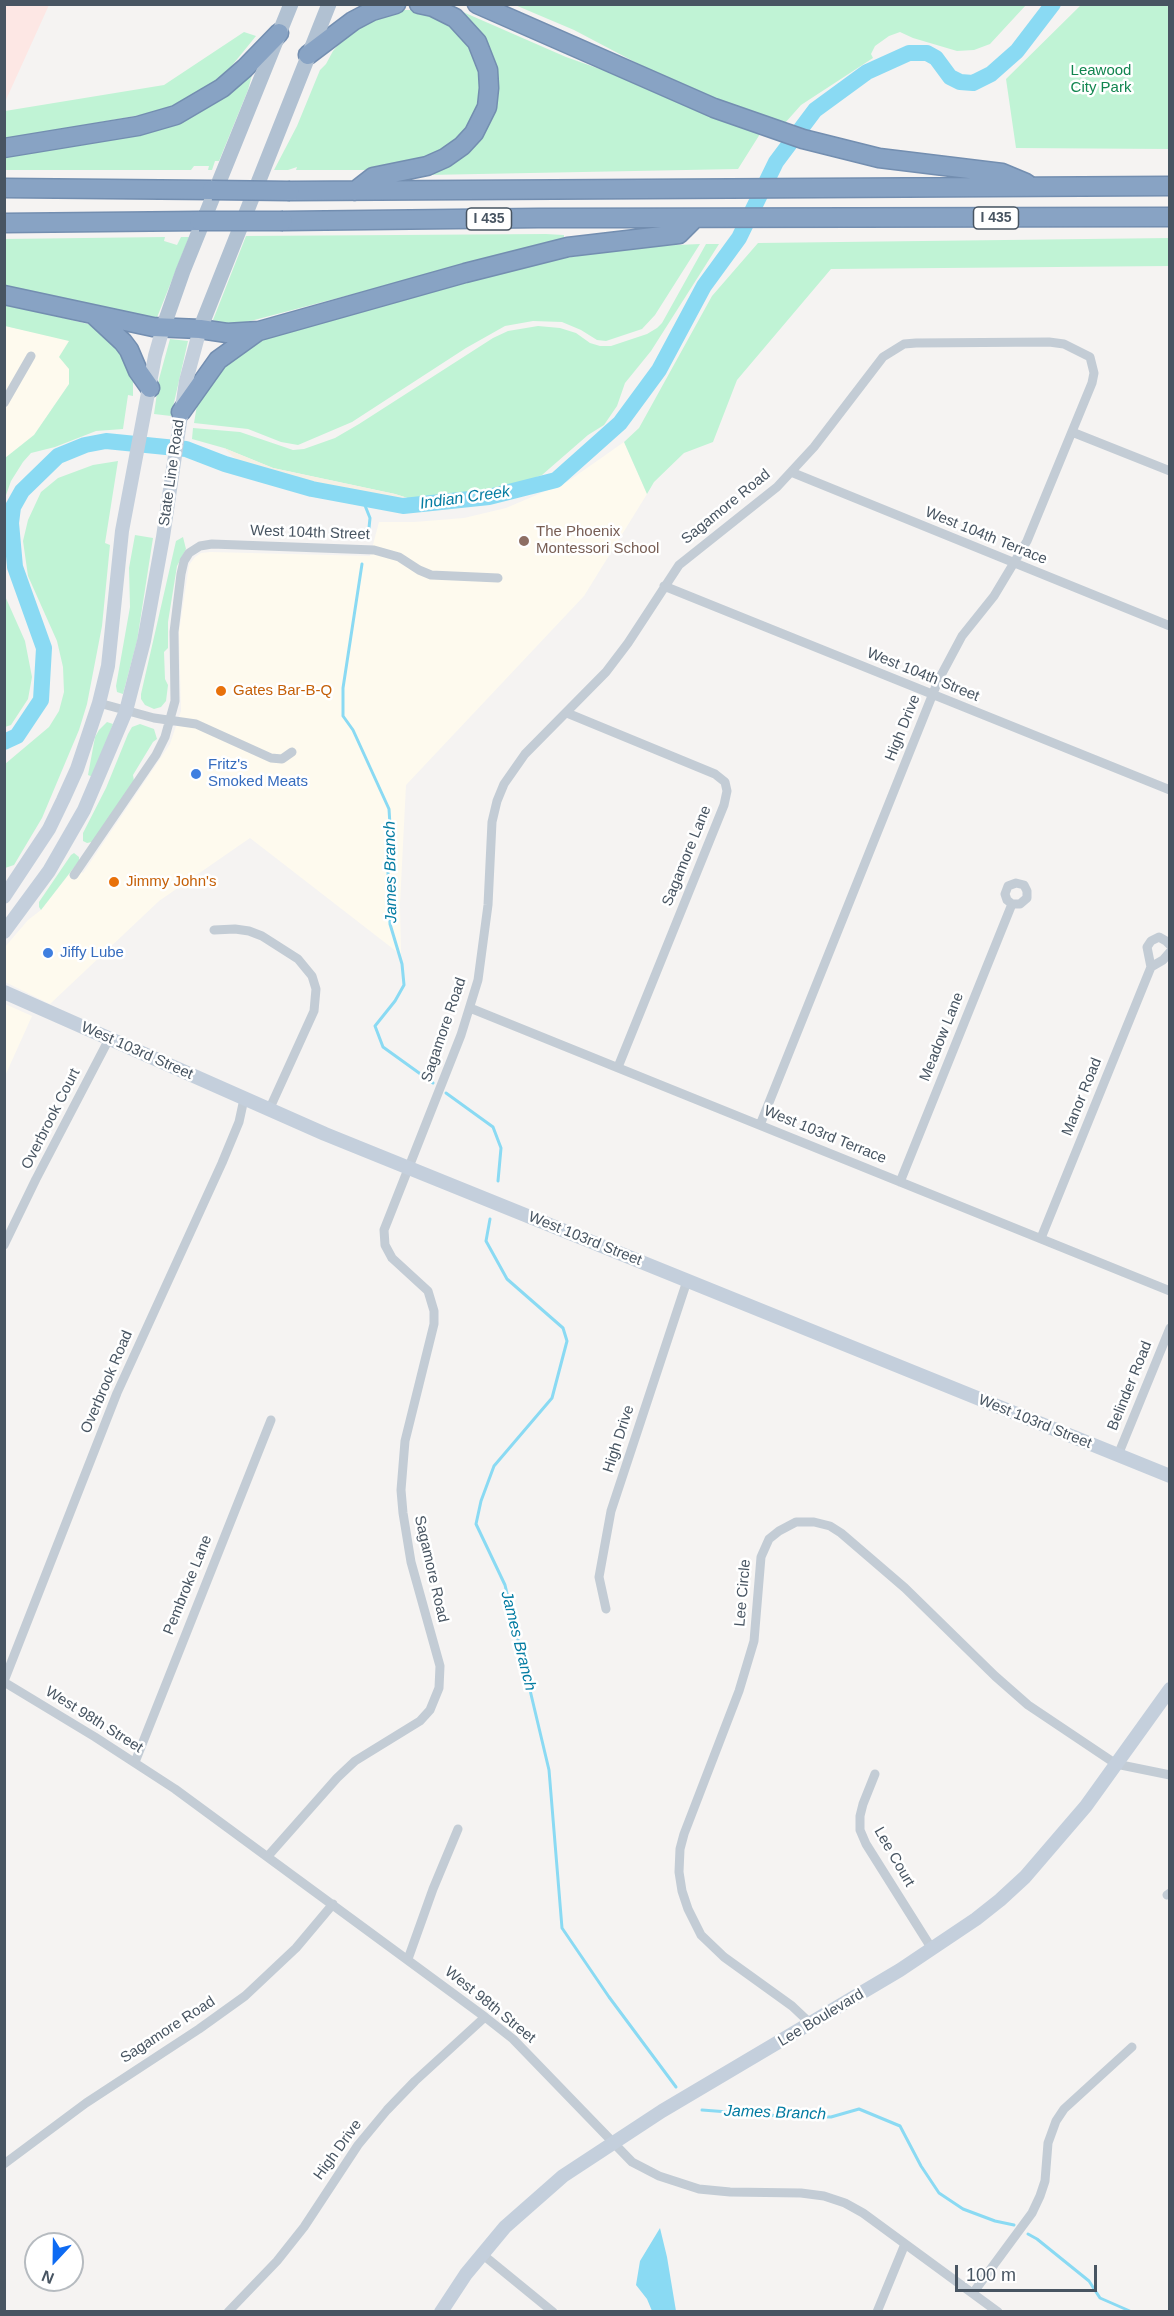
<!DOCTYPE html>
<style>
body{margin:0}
#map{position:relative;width:1174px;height:2316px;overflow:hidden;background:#f5f3f2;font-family:Arial,sans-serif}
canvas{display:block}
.frame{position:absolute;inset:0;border:6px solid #485562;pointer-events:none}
.north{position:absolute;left:24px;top:2232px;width:60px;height:60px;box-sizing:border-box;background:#fff;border:2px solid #b6bbc0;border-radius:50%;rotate:202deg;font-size:16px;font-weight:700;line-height:24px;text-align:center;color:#485562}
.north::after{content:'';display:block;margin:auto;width:21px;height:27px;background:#0e6bf3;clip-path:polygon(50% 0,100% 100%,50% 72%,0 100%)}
.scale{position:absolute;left:955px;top:2265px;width:142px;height:27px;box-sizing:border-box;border:3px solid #485562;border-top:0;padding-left:8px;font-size:18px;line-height:21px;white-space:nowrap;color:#485562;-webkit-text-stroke:4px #fff;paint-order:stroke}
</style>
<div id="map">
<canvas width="1174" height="2316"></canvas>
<div class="frame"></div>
<div class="north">N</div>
<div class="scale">100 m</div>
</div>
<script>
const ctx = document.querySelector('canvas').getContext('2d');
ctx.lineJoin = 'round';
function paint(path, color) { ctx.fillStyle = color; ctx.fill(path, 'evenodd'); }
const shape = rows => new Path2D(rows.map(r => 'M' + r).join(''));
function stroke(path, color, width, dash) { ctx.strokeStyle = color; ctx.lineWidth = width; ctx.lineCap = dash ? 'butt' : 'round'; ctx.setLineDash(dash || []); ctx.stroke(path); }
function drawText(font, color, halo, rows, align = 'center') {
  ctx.font = font + ' Arial,sans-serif'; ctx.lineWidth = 5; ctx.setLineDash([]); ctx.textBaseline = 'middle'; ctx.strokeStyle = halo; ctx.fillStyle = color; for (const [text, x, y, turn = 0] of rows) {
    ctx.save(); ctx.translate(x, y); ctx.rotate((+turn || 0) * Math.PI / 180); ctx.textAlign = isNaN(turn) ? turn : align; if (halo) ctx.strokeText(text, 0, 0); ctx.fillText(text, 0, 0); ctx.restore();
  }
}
paint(shape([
 [5,326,69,340,69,384,34,435,5,458],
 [624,442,647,494,584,596,406,785,400,904,401,955,250,838,159,901,50,1004,5,982,5,947,28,920,41,910,73,869,83,873,170,744,181,711,179,632,189,565,195,557,201,553,210,552,370,556,379,522,414,522,464,518,506,508,567,482],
 [5,1004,32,1016,5,1076]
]), '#fefaee');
paint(shape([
 [5,4,49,5,5,102,4,5]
]), '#fde7e4');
paint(shape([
 [515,5,1026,5,990,44,974,50,957,51,913,38,900,32,889,36,875,46,871,54,873,58,801,105,785,123,709,96,650,70,574,30],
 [1081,5,1169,5,1169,149,1016,148,1006,79],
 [400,10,413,10,443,19,465,38,481,69,481,98,470,126,451,145,425,160,377,170,296,170,297,167,288,170,274,170,297,126,320,70,326,64,333,51,344,38,370,19],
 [463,12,566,57,628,79,760,134,738,169,427,175,442,164,493,96,461,16],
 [244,32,256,36,230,68,204,90,174,106,146,114,5,139,5,111,164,85],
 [253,71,248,90,219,161,215,161,212,170,208,170,209,166,194,166,191,170,5,170,5,155,131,132],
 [546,234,564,235,564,241,544,244,239,324,229,325,213,320,246,236],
 [165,237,164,241,177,245,181,237,189,237,156,320,5,288,4,239],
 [1169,238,1169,266,831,269,737,380,713,442,684,453,654,482,647,494,624,442,639,428,712,296,758,243],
 [700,244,655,315,642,329,606,341,597,340,581,330,562,322,533,321,505,326,466,348,352,422,298,445,281,442,248,429,194,423,197,405,203,390,234,354,237,358,248,348,262,340,421,294,559,259,632,247],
 [706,244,719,244,651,351,625,383,617,406,604,425,588,435,542,475,526,481,449,499,417,501,395,494,273,468,224,448,192,439,193,428,240,432,293,450,304,449,335,438,359,424,493,338,508,331,538,326,560,328,576,333,590,343,600,346,611,346,647,334,657,328,662,323],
 [5,304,92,325,116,340,133,377,133,396,128,395,123,429,96,431,55,447,31,453,23,462,11,481,5,498,5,458,34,435,69,384,69,369,59,357,69,341,5,326],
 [170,339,188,341,171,416,154,414,159,379],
 [118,461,105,543,110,545,102,626,87,704,79,730,42,818,14,865,5,868,5,764,49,727,59,711,64,692,63,667,57,641,28,576,23,541,28,520,41,492,58,478,93,465],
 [135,535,153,538,137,641,123,694,117,692,116,686,130,607,129,568],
 [183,537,186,549,177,566,168,622,168,648,164,652,165,679,168,685,166,701,161,707,154,709,145,705,141,699,141,694,176,541],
 [5,596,25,641,32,677,28,699,11,725,5,727],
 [107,722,113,724,93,777,88,775,95,737,99,730],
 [140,724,154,729,157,739,153,742,133,775,134,781,92,842,87,843,83,841,83,833,106,788,128,734,132,727],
 [74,853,79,857,79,861,41,910,39,907,39,902,71,855]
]), '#c0f3d5');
paint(shape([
 [224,448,273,468,395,494,417,501,388,501,303,484,265,473,239,462]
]), '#f6f0e4');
paint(shape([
 [660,2228,667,2257,676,2311,652,2311,647,2299,636,2285,640,2261]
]), '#8adaf3');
stroke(shape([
 [362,498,370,518,368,538],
 [362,564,343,688,343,716,353,730,389,809,391,841,388,873,390,924,402,964,404,985,395,1001,375,1026,383,1047,433,1083],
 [446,1093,493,1127,501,1148,498,1181],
 [490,1219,486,1241,507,1279,563,1328,567,1341,552,1398,494,1466,481,1501,476,1524,505,1585,549,1770,562,1928,609,1997,676,2087],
 [702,2110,781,2116,831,2117,859,2109,900,2126,921,2166,939,2193,963,2209,995,2221,1014,2225],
 [1028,2234,1037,2239,1089,2281,1100,2298,1132,2312]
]), '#8adaf3', 3);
stroke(shape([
 [4,742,17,736,41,700,44,648,15,567,11,523,13,507,22,491,58,456,85,445,106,441,186,449,225,464,312,489,403,506,489,497,556,480,620,423,659,370,704,286,739,238,776,162,815,110,867,72,909,53,927,53,936,58,950,77,960,82,973,83,991,74,1017,51,1053,4]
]), '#8adaf3', 16);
const highway = shape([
 [477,4,714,108,803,139,879,158,1002,173,1026,183],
 [308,55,353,21,372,11,396,4],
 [4,148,138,126,176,115,222,88,245,68,279,33],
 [4,188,212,190],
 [290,191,1170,186],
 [355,191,373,177,427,166,445,158,462,146,474,133,487,107,489,88,488,70,477,42,455,18,433,7,419,4],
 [283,221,538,218,1170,217],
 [4,223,199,221],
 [4,295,153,327,200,329,227,333,259,331,465,273,568,247,679,234,694,219],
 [95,316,123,342,129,350,138,371,150,388],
 [181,412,218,360,257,332]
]);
stroke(highway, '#738eb0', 21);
stroke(shape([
 [4,403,31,356],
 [1072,432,1170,471],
 [791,472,1170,626],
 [664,586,1170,790],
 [99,703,154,718,196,724,271,758,282,759,292,752],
 [567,713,715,774,725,782,727,791,724,805,618,1067],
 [74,875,156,755,165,737,175,701,174,632,181,574,184,561,189,553,200,546,212,544,374,550,399,557,419,570,431,575,498,578],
 [214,930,235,929,249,931,262,936,298,959,312,976,316,989,314,1011,269,1110],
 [1151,967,1147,947,1151,941,1159,937,1166,941,1170,945],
 [470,1008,1170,1291],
 [900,1182,1012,904,1020,904,1027,898,1027,891,1024,885,1016,883,1008,886,1005,894,1007,900,1012,904],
 [1041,1238,1151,967,1163,960,1170,952],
 [4,1245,36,1179,109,1039],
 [1118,1455,1170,1328],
 [606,1609,599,1577,611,1511,687,1281],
 [4,1681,117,1393,222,1163,239,1122,244,1099],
 [4,1682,95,1737,175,1789,485,2017,513,2039,632,2162,659,2176,699,2189,730,2192,801,2193,824,2196,845,2203,863,2213,998,2312],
 [135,1762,271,1420],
 [875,1774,863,1804,860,1816,860,1830,866,1844,932,1949],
 [268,1856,337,1778,355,1761,420,1721,430,1710,439,1688,440,1666,411,1562,403,1513,401,1490,405,1441,434,1324,434,1311,428,1291,392,1258,385,1245,384,1230,461,1035,478,980,488,905,492,822,497,801,504,784,525,754,606,672,628,643,679,565,777,487,814,447,883,357,904,344,916,343,1049,342,1064,344,1090,357,1094,373,1092,383,1027,541,994,596,962,636,938,681,760,1125],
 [1167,1895,1170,1893],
 [408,1959,433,1889,458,1829],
 [809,2022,792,2006,724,1957,701,1935,688,1909,682,1891,679,1872,680,1849,684,1834,739,1691,754,1641,761,1557,769,1539,779,1531,796,1522,814,1522,830,1526,841,1533,905,1588,995,1676,1028,1705,1116,1764,1170,1775],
 [4,2164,86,2103,199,2029,245,1996,296,1948,333,1904],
 [482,2254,553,2312],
 [973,2293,1032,2213,1040,2196,1045,2181,1048,2143,1056,2121,1064,2109,1132,2047],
 [228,2312,277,2261,304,2227,358,2145,387,2110,415,2081,485,2017],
 [877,2312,905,2244]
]), '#c3ccd5', 9);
stroke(shape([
 [4,897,49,829,63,800,77,769,99,703,108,666,122,531,155,356,163,328],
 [4,932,49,871,84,810,126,711,144,641,163,537,186,381,200,329],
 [4,992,325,1134,1170,1476],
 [441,2312,466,2274,505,2227,563,2176,662,2111,900,1970,976,1919,1000,1900,1025,1877,1086,1806,1170,1689]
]), '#c4cfdc', 14);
stroke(shape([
 [163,328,183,271,291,4],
 [200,329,329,4]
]), '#b1c1d2', 15);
stroke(highway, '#88a3c4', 18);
const highwayBridge = shape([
 [212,190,290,191],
 [199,221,283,221]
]);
stroke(highwayBridge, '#738eb0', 21, []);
stroke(highwayBridge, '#88a3c4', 18);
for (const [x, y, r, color] of [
 [524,541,6,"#8d6e63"],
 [221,691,6,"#e8710a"],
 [196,774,6,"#3f7fe0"],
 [114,882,6,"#e8710a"],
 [48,953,6,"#3f7fe0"]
]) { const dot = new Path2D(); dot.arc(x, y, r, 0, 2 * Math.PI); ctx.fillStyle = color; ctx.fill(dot); stroke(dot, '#fff', 2); }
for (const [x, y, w] of [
 [996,218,45],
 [489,219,45]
]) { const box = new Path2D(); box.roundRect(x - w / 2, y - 11, w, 22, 4.5); ctx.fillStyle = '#fff'; ctx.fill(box); stroke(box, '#485562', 1.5); }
drawText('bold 14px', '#485562', null, [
 ["I 435",996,218],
 ["I 435",489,219]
]);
drawText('15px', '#11854f', '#fff', [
 ["Leawood",1101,71],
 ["City Park",1101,88]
]);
drawText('15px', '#485562', '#fff', [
 ["State Line Road",172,473,-82],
 ["Sagamore Road",726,507,-39],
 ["West 104th Street",310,533,2],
 ["West 104th Terrace",986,536,22],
 ["West 104th Street",923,675,22],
 ["High Drive",903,728,-68],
 ["Sagamore Lane",687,856,-68],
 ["Sagamore Road",444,1030,-71],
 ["Meadow Lane",942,1037,-68],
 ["West 103rd Street",137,1051,24],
 ["Manor Road",1082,1097,-68],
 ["Overbrook Court",51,1119,-63],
 ["West 103rd Terrace",825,1135,22],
 ["West 103rd Street",585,1239,22],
 ["Overbrook Road",107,1382,-67],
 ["Belinder Road",1130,1386,-68],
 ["West 103rd Street",1035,1422,22],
 ["High Drive",619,1439,-72],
 ["Sagamore Road",431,1569,77],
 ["Pembroke Lane",188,1585,-68],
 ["Lee Circle",743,1593,-85],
 ["West 98th Street",94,1720,32],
 ["Lee Court",894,1857,60],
 ["West 98th Street",490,2005,39],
 ["Lee Boulevard",821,2018,-31],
 ["Sagamore Road",168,2030,-33],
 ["High Drive",338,2150,-54]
]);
drawText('15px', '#785e54', '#fff', [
 ["The Phoenix",536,532],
 ["Montessori School",536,549]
], 'left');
drawText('15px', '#c56008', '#fff', [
 ["Gates Bar-B-Q",233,691],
 ["Jimmy John's",126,882]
], 'left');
drawText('15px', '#366cbe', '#fff', [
 ["Fritz's",208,765],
 ["Smoked Meats",208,782],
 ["Jiffy Lube",60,953]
], 'left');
drawText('italic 16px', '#047ca2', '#fff', [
 ["Indian Creek",465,498,-8],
 ["James Branch",391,872,-91],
 ["James Branch",518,1641,76],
 ["James Branch",775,2113,2]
]);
</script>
